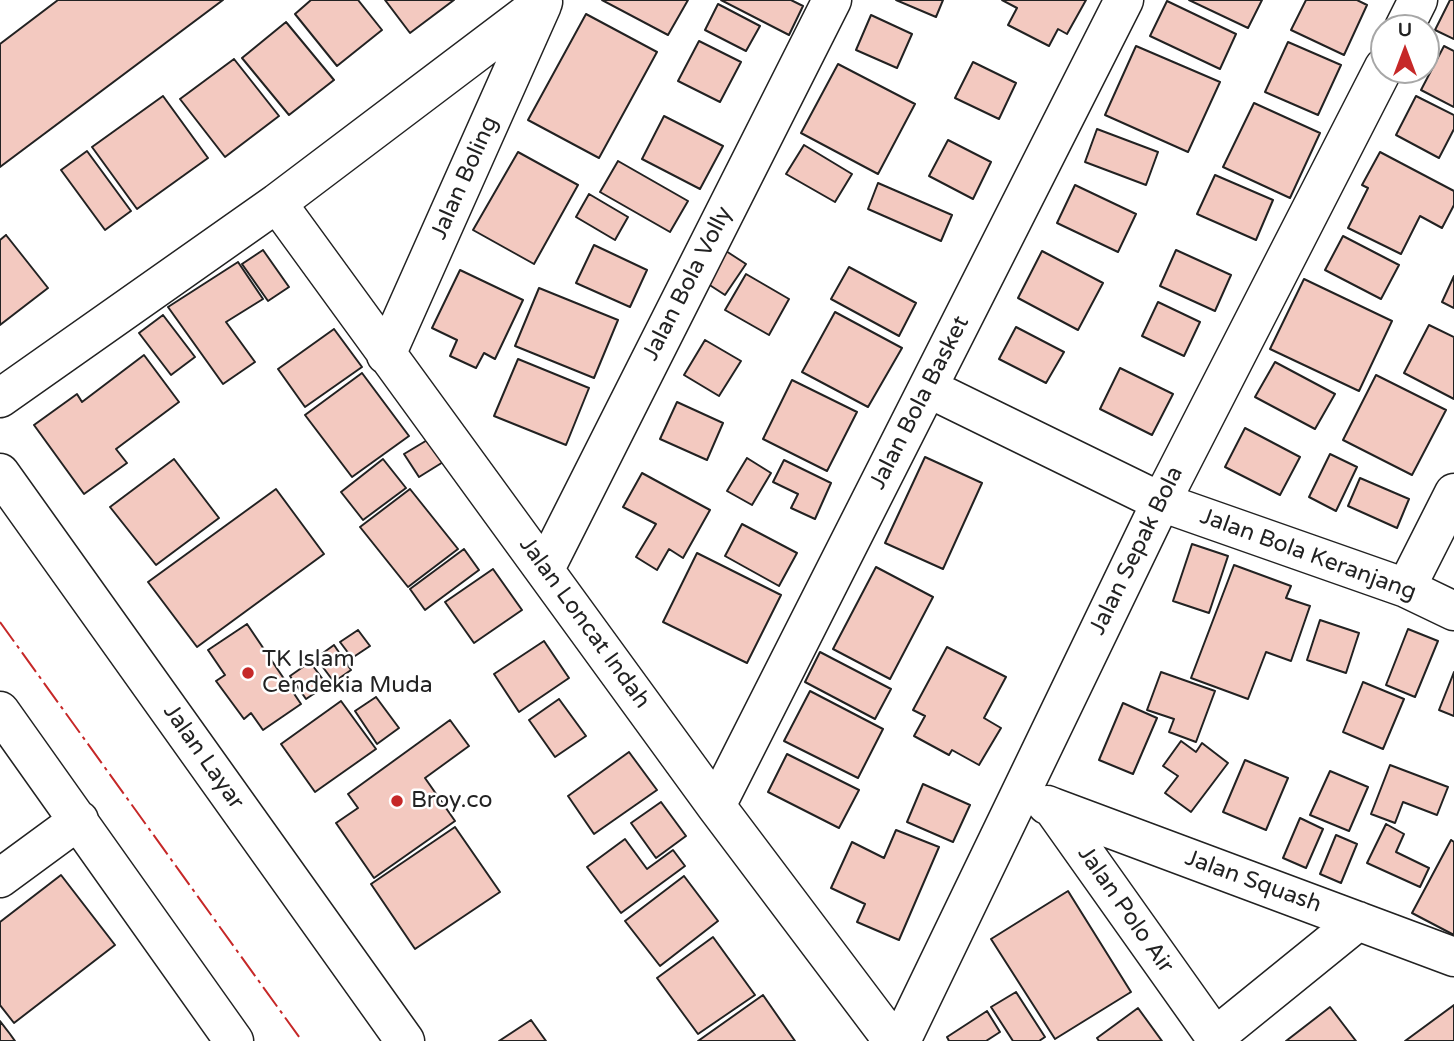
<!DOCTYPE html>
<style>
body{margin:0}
#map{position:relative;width:1454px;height:1041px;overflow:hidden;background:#fff;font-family:"Varela Round",sans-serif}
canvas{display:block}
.north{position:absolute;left:1370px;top:14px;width:70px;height:70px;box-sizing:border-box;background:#fff;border:2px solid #a7a7a7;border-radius:50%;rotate:0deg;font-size:19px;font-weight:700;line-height:28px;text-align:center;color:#222}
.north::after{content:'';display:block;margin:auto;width:24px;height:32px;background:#c62828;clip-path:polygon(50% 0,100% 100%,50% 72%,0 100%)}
</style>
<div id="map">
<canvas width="1454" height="1041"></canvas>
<div class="north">U</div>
</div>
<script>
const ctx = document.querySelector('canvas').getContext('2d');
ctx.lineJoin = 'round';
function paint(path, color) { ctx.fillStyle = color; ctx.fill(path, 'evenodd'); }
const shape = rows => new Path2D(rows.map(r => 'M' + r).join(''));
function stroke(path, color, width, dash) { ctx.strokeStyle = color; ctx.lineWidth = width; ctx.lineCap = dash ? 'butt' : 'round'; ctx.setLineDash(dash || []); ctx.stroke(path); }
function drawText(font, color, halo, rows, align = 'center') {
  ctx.font = font + ' "Varela Round",sans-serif'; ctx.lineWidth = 5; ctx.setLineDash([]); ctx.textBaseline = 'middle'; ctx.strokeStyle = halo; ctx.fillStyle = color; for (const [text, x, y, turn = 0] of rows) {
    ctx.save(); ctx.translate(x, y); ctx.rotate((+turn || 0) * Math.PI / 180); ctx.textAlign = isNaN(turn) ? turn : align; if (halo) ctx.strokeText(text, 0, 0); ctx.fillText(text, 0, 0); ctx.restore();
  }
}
const building = shape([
 [58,0,223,0,0,167,0,44,58,0],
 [311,0,358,0,382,30,337,66,295,14,311,0],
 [385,0,454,0,410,33,385,0],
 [602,0,688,0,668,35,602,0],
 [721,0,791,0,803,6,789,35,721,0],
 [896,0,943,0,936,17,896,0],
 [1002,0,1086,0,1067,34,1058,29,1049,46,1008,25,1017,8,1002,0],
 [1189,0,1262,0,1248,28,1189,0],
 [1306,0,1357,0,1367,5,1344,55,1291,30,1306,0],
 [1450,0,1454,0,1454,39,1435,30,1450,0],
 [1167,1,1236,34,1220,69,1150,36,1167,1],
 [718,4,760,26,746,51,705,30,718,4],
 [586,14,657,52,599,158,528,120,586,14],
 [871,15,912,34,897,68,856,50,871,15],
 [286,22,334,80,289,115,242,58,286,22],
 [699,41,741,62,720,102,678,81,699,41],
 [1288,42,1341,65,1318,115,1265,92,1288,42],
 [1136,46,1220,82,1188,152,1105,115,1136,46],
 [1444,46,1454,51,1454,107,1421,90,1444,46],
 [234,59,279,116,225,157,180,99,234,59],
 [973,62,1016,83,999,119,955,98,973,62],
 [838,64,915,104,878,174,801,133,838,64],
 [163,96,208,158,137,209,92,147,163,96],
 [1416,96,1454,115,1454,129,1439,158,1396,135,1416,96],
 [1254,103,1320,133,1290,198,1223,167,1254,103],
 [664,116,723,146,700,189,642,159,664,116],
 [1097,129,1158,152,1146,185,1085,162,1097,129],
 [948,140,991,162,973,199,929,176,948,140],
 [804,145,852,174,835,202,786,174,804,145],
 [87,151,131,211,105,230,61,170,87,151],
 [518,152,578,185,534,264,473,230,518,152],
 [1380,152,1454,191,1454,205,1442,228,1420,216,1401,254,1348,228,1368,188,1362,185,1380,152],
 [618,161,688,201,670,232,600,192,618,161],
 [1215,175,1273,200,1256,240,1197,214,1215,175],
 [878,183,952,215,941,241,868,209,878,183],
 [1075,185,1136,214,1118,252,1057,223,1075,185],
 [589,194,628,217,615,240,576,217,589,194],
 [6,235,48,288,0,325,0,240,6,235],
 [1343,236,1399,265,1381,299,1325,270,1343,236],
 [594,245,647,270,630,307,576,283,594,245],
 [263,250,289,287,268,301,242,264,263,250],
 [1176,250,1231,275,1215,311,1160,286,1176,250],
 [726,251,746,264,725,295,705,282,726,251],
 [1042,251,1103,283,1078,330,1018,298,1042,251],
 [238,262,263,299,226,322,255,362,223,384,168,307,238,262],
 [849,267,916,303,899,336,831,299,849,267],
 [460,270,523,300,495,359,484,353,476,368,450,356,457,340,432,328,460,270],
 [746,274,789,299,769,335,725,310,746,274],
 [1454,276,1454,308,1442,302,1454,276],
 [1304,279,1392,321,1359,391,1270,349,1304,279],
 [539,288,618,320,594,378,515,346,539,288],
 [1158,302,1200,322,1184,356,1142,336,1158,302],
 [835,312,902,348,868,407,802,372,835,312],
 [163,315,195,357,171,375,139,333,163,315],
 [1429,325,1454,337,1454,399,1404,373,1429,325],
 [1016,327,1064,352,1046,383,999,359,1016,327],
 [334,329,362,367,305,407,278,369,334,329],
 [705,340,741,361,719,396,684,375,705,340],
 [144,355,179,402,116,449,127,463,84,494,34,425,77,394,82,402,144,355],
 [518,359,589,388,566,445,494,416,518,359],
 [1275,362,1335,394,1315,429,1255,397,1275,362],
 [1120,368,1173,394,1152,435,1100,409,1120,368],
 [362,373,409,436,352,477,305,415,362,373],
 [1376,375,1446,410,1412,475,1343,440,1376,375],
 [792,380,857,412,827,471,763,439,792,380],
 [677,402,723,423,707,460,660,439,677,402],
 [1245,428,1300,457,1280,495,1225,467,1245,428],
 [434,436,448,459,419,477,404,454,434,436],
 [1330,454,1357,467,1336,511,1309,497,1330,454],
 [925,457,982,483,943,569,885,543,925,457],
 [747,458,771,473,752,505,727,491,747,458],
 [174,459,219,518,156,565,110,507,174,459],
 [383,459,406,488,363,520,341,492,383,459],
 [784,460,831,483,815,519,791,508,798,494,773,482,784,460],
 [642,473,710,510,683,558,669,549,657,570,636,557,656,524,623,507,642,473],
 [1360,478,1409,499,1397,528,1348,506,1360,478],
 [276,489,324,554,197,647,148,582,276,489],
 [410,489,458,549,408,587,360,527,410,489],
 [742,524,797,553,779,586,725,556,742,524],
 [1192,544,1228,556,1209,613,1173,601,1192,544],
 [464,549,479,570,425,610,410,589,464,549],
 [697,553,781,595,747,663,663,622,697,553],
 [1234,565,1291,586,1286,598,1310,606,1291,661,1266,652,1248,699,1191,678,1234,565],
 [876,567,933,597,890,679,833,649,876,567],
 [493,569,522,610,474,643,445,602,493,569],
 [1320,620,1359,633,1346,673,1307,660,1320,620],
 [247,624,301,704,263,730,251,713,244,719,216,681,225,675,208,650,247,624],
 [1408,629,1438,641,1415,697,1386,685,1408,629],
 [358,630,370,646,352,658,340,642,358,630],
 [544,641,569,678,519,712,494,674,544,641],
 [334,645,351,670,334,682,316,658,334,645],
 [947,647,1006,677,984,718,1001,728,979,765,952,750,949,755,914,736,925,716,913,710,947,647],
 [820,652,891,689,875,719,805,682,820,652],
 [310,662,327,685,306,699,290,676,310,662],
 [1161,672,1215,691,1196,742,1169,732,1174,719,1147,710,1161,672],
 [1454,672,1454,716,1439,710,1454,672],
 [1363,682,1404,699,1383,749,1343,732,1363,682],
 [810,691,883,729,858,778,784,741,810,691],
 [376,697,399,728,377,744,355,711,376,697],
 [559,699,586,736,555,757,529,720,559,699],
 [341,701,376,749,315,792,281,744,341,701],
 [1123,703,1157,718,1133,774,1099,760,1123,703],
 [450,720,469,746,425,778,455,821,374,878,336,823,358,808,348,794,450,720],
 [1181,741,1196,752,1202,743,1228,763,1191,812,1165,793,1178,776,1163,766,1181,741],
 [629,752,657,790,594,834,568,796,629,752],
 [787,754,859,790,839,828,768,792,787,754],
 [1245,760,1288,778,1266,830,1223,812,1245,760],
 [1390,765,1448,787,1437,815,1403,802,1395,823,1371,814,1390,765],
 [1330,771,1368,787,1349,831,1310,815,1330,771],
 [923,784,970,805,953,842,907,822,923,784],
 [661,802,686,836,656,858,631,823,661,802],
 [1300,818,1323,829,1306,868,1283,858,1300,818],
 [1386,824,1404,834,1396,852,1429,868,1420,887,1367,863,1386,824],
 [455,827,500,892,415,949,371,884,455,827],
 [896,830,939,847,899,940,857,922,865,904,831,888,852,842,884,858,896,830],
 [1336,835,1357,844,1341,883,1320,874,1336,835],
 [625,839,647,869,673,850,685,866,621,913,587,867,625,839],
 [1451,840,1454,842,1454,935,1412,913,1451,840],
 [61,875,115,945,14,1023,0,1005,0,922,61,875],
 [684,876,718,921,660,966,625,921,684,876],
 [1068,891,1131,992,1055,1039,991,939,1068,891],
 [713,937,755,995,698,1034,657,978,713,937],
 [1016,992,1045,1037,1039,1041,1013,1041,991,1007,1016,992],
 [763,995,795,1041,698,1041,763,995],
 [1454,1005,1454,1041,1405,1041,1454,1005],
 [1330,1007,1356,1041,1286,1041,1330,1007],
 [1138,1008,1162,1041,1099,1041,1097,1038,1138,1008],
 [987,1011,1000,1032,986,1041,949,1041,947,1037,987,1011],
 [531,1020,546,1041,499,1041,531,1020],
 [0,1021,10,1034,15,1041,0,1041,0,1021]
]);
paint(building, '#f3c9c0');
stroke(building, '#222', 2);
const street = shape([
 [1404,28,1418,0],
 [277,203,716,806,893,1041],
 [386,355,542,5],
 [928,388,1161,502,1406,588,1454,611],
 [0,398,277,203,543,2],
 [0,473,405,1041],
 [545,569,832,0],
 [1406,588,1454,493],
 [0,711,234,1041],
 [1047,805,1052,807,1218,1041],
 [716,806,1124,0],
 [1052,807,1454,957],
 [0,878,79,820],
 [1215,1037,1358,921],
 [901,1041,1161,502,1384,67]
]);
stroke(street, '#222', 41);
stroke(street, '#fff', 38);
stroke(shape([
 [0,622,302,1041]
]), '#c62828', 2, [24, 5, 3.5, 5]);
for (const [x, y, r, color] of [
 [248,673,7,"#c62828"],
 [397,801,7,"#c62828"]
]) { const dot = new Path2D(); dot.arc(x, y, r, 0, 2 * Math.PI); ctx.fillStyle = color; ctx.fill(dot); stroke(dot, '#fff', 2.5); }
drawText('23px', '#222', '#fff', [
 ["Jalan Boling",465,178,-66],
 ["Jalan Bola Volly",688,284,-63],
 ["Jalan Bola Basket",920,403,-63],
 ["Jalan Sepak Bola",1137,551,-64],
 ["Jalan Bola Keranjang",1308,555,20],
 ["Jalan Loncat Indah",584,623,54],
 ["Jalan Layar",203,757,55],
 ["Jalan Squash",1253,882,20],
 ["Jalan Polo Air",1125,910,55]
]);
drawText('23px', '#222', '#fff', [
 ["TK Islam",262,660],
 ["Cendekia Muda",262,686],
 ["Broy.co",411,801]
], 'left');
</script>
